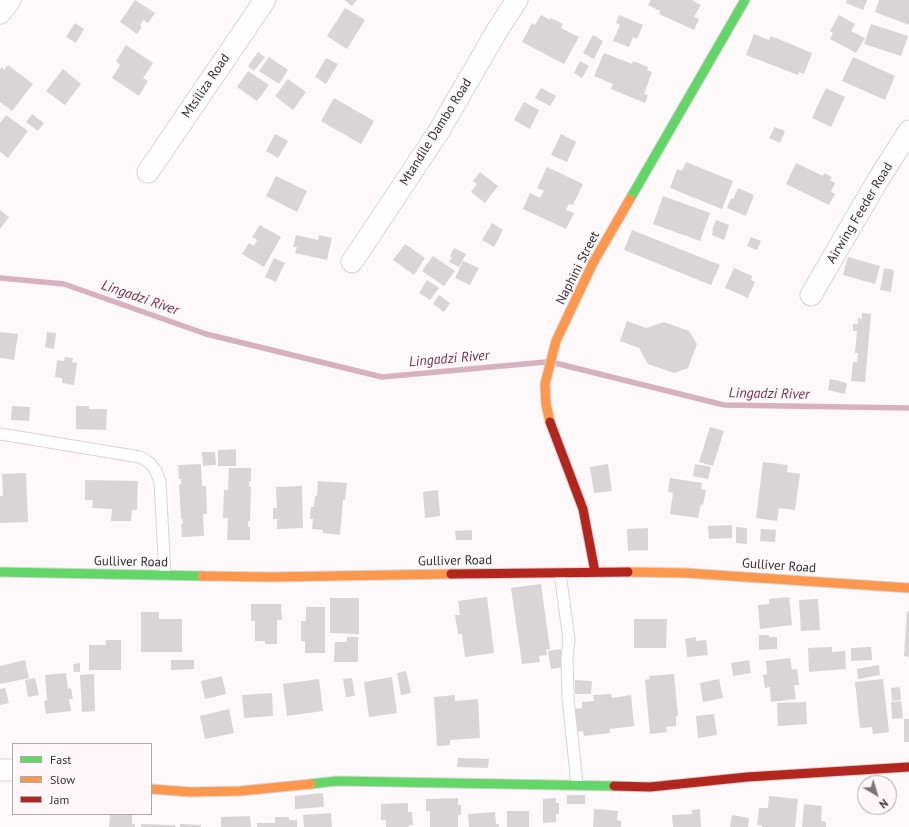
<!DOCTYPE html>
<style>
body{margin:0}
#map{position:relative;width:909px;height:827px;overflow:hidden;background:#fdf8fa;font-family:"PT Sans",sans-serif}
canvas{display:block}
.legend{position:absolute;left:12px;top:743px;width:140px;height:72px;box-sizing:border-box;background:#fef7fa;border:1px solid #aea8aa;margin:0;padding:5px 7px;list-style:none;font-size:12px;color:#353233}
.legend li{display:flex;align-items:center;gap:8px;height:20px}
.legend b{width:20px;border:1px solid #aea8aa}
.north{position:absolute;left:857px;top:775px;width:40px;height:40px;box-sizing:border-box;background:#fef7fa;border:1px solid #aea8aa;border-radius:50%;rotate:142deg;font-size:11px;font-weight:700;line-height:16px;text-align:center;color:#353233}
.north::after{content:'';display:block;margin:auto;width:14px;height:18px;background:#7b7779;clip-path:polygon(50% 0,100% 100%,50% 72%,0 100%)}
</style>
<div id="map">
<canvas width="909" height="827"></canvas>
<ul class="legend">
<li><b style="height:5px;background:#63d668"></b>Fast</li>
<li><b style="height:5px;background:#ff974d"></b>Slow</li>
<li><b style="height:5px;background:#b3261e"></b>Jam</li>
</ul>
<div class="north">N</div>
</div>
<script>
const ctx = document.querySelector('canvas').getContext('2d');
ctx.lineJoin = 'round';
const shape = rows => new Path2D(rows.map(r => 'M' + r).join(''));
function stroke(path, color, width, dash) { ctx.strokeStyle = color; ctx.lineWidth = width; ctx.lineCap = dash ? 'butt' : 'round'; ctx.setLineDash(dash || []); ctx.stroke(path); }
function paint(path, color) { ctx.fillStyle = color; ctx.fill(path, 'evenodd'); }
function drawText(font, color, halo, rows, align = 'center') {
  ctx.font = font + ' "PT Sans",sans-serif'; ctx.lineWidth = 3; ctx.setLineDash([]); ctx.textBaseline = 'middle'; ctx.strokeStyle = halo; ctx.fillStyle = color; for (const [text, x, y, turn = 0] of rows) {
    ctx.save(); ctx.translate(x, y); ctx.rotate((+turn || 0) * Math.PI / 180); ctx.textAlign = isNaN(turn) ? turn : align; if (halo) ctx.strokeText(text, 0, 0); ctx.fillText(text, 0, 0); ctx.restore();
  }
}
stroke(shape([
 [0,278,64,284,206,334,382,377,546,362],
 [555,363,724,405,909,408]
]), '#d7b1c0', 5.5);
paint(shape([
 [135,0,155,13,148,23,143,20,140,26,142,27,137,34,120,22],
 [344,0,357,0,352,6],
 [651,0,693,0,693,1,701,5,694,17,699,19,694,30,659,14,660,11,648,5],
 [847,0,867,0,863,10,846,3],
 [879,0,909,0,909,25,875,12],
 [345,8,365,20,347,49,327,36],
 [541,15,550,20,551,18,563,24,561,28,579,37,564,64,522,42,532,23,535,25],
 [619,15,643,25,637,39,633,37,629,47,613,41,620,25,616,23],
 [839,15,855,24,851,31,865,38,856,53,830,39,833,33,830,31],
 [75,23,84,29,76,43,66,37],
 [871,24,908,36,901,56,864,44],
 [754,34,769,40,771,36,812,53,804,74,799,72,798,75,746,55],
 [593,35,603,41,594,59,583,53],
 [126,45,153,63,143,78,148,81,139,96,112,78,120,65,116,61],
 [258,52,265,57,254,71,248,66],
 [604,53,632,64,633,61,648,67,647,70,652,72,644,94,648,95,645,103,611,89,613,84,594,76],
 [269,57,288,70,279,84,259,71],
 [853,57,895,76,885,100,842,81],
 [326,58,338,64,326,84,315,77],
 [580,61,589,66,582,78,574,73],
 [8,65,33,84,12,111,0,102,0,70,2,67,4,70],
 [63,69,81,84,65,105,46,91],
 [248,71,269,85,257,101,237,87],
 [288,79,306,92,293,110,275,96],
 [541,88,556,96,550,106,535,98],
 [826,88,845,97,831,127,812,118],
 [334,98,374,121,361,144,321,121],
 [524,102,539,110,530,129,514,120],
 [32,114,44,123,38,131,26,122],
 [6,115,28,131,8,158,0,152,0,123],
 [775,127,785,131,780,143,769,138],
 [275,134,288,141,278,158,266,151],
 [561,134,576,142,567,162,551,155],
 [686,162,733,181,722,209,670,188,677,169,682,171],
 [796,163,823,176,824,173,832,177,830,180,835,183,831,192,835,194,829,205,786,184],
 [547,167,583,184,573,205,569,204,566,210,574,213,566,229,523,209,530,193,540,198,544,191,537,188],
 [480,172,498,186,485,203,471,192,477,184,473,181],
 [276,176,307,191,297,212,266,196],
 [738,188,754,195,746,216,727,208,731,198,733,199],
 [663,196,710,213,700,241,653,224],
 [0,210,9,217,0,229],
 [716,220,729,225,724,240,712,235,713,231,712,230],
 [492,223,503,230,494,247,482,240],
 [260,225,281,237,264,267,242,254,249,243,254,246,257,240,252,237],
 [632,230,720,265,711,285,624,250],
 [296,235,318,240,319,235,332,238,327,260,295,253,297,247,293,247],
 [751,237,761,241,757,250,747,246],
 [405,244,425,258,414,275,393,260],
 [454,248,466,254,459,267,449,262,452,258,450,256],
 [433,256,455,271,444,286,422,271],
 [848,257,880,266,875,284,843,275],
 [274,258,285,263,276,282,265,277],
 [463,261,479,268,470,285,455,278],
 [734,268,752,276,751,280,755,282,748,298,725,288],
 [884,268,894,270,891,292,880,290],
 [427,280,439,288,430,300,419,293],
 [439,295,450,303,444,312,433,304],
 [862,313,871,314,865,382,851,381,853,362,857,362,858,353,855,353,857,331,853,331,853,324,858,324,858,318,862,319],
 [627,321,646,328,664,322,689,331,697,344,688,368,674,373,648,364,639,348,620,341],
 [0,332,18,334,14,360,0,358],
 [47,332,56,333,54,349,45,347],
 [65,357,73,358,72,362,77,363,74,385,62,383,62,378,55,377,57,360,64,361],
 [830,379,847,383,845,394,828,390],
 [12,406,30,407,29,421,11,420],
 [76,406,89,406,89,409,107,409,106,430,76,429],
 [710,427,724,431,713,466,699,462],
 [236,449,236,466,218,466,218,450],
 [202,452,215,452,216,465,203,466],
 [763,462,788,465,787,472,800,474,795,510,779,508,777,521,756,518],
 [201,464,202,486,206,486,207,514,203,514,204,536,182,537,181,524,183,524,182,518,181,518,179,484,181,485,181,479,179,479,178,465],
 [608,464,612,491,594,493,590,467],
 [695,464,711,467,708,479,693,476],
 [229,468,251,468,251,481,249,481,249,487,251,487,250,521,248,521,248,527,250,527,250,540,227,540,228,518,223,518,224,490,228,490],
 [26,473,28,522,0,523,0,496,3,496,2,474],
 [670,478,702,483,701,489,706,490,703,505,701,504,698,518,670,514,673,493,668,492],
 [85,480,138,481,137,510,132,510,131,521,111,521,112,509,92,508,93,500,85,500],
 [318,481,347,483,345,500,343,500,340,535,323,533,323,530,312,529,313,519,310,519,311,507,314,507,315,496,317,496],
 [302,486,303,528,277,529,277,519,273,519,273,508,277,508,276,487],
 [438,490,440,516,425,518,423,492],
 [732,525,732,538,709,539,708,526],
 [736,527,747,528,747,544,736,543],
 [648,528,648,550,628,551,627,529],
 [761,529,776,530,775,542,760,541],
 [472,530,472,540,456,540,455,531],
 [541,584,550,649,546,650,547,655,539,656,540,662,522,664,511,588],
 [487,597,494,653,465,657,462,634,458,634,455,615,460,615,458,601],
 [789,597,792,625,760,629,758,605,769,604,769,599],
 [330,598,359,598,359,634,330,633],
 [818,599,820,630,801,631,799,600],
 [251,604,281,604,282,620,277,620,277,644,265,644,265,641,255,641,255,621,251,621],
 [306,607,325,607,325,653,305,653,305,641,301,641,301,621,306,621],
 [907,611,909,612,909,657,904,656],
 [141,612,159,612,159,619,182,619,182,652,141,652],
 [634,619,667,619,666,648,634,648],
 [759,635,769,635,769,637,777,637,777,649,759,650],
 [347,637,358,637,358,662,334,662,335,642,347,642],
 [696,637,696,641,706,640,708,655,687,657,685,639],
 [106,640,121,640,121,670,89,670,89,645,106,645],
 [832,647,832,652,845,651,846,669,809,672,808,648],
 [871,647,872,660,851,661,851,648],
 [561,649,564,667,551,669,548,651],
 [790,658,792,670,797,669,799,685,794,685,796,699,771,702,770,687,765,688,763,675,767,674,766,661],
 [25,660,29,678,0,684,0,666],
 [171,660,194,660,194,669,171,670],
 [749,660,751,673,733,676,731,663],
 [80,663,80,672,74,672,73,664],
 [879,665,880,675,858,679,857,669],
 [406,671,411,693,401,695,397,673],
 [66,673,68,689,71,688,73,699,69,699,71,711,46,714,44,701,47,700,45,675],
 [94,674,95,711,82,712,80,675],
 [674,674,678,716,676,716,676,726,666,727,667,732,650,734,645,680,650,679,649,676],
 [222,676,226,694,205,699,201,681],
 [392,677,397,713,369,717,364,682],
 [35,678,39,695,28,697,25,680],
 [352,678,355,696,346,697,343,679],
 [319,679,323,711,287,716,283,684],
 [719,679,723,698,703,702,700,683],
 [883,679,889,732,873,734,872,727,860,728,855,682],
 [575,680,592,681,591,694,575,694],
 [900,687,901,700,892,701,891,688],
 [5,688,9,703,0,705,0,689],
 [272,693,273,716,244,718,242,695],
 [611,694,612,698,631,695,634,726,610,729,610,733,584,736,583,731,575,732,573,709,582,708,582,702,594,701,593,695],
 [455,695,455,701,478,699,480,738,450,740,450,745,437,746,434,697],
 [901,701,903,718,892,719,891,702],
 [806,702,807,724,778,726,777,703],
 [229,709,234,733,205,739,200,716],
 [714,714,717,735,698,738,696,716],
 [904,719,909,719,909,742,904,742],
 [458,758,489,759,488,768,457,767],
 [323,793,324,807,295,809,295,796],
 [567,795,585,795,585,804,567,804],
 [769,796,798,799,795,827,762,827,762,825,757,825,759,808,768,808],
 [458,798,458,805,461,805,461,815,458,815,458,827,430,827,430,811,426,811,426,799],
 [556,798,556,803,559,803,559,814,556,814,556,822,543,823,543,799],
 [408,803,408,812,412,812,413,825,409,825,409,827,386,827,386,820,381,820,381,804],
 [804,804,822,806,821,821,826,822,826,827,802,827],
 [594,809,618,811,617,820,621,821,621,827,593,827],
 [700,809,701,827,673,827,672,815,692,814,692,810],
 [507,811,529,811,529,827,507,827],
 [495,812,496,824,499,824,499,827,469,827,468,814],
 [331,813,332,827,304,827,303,815],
 [110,814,132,814,132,824,135,824,135,827,109,827],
 [732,815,749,818,748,827,730,827],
 [250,816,251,827,221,827,221,817],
 [275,817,289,817,289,820,297,820,297,827,257,827,257,823,275,823],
 [141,824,175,825,175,827,141,827],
 [180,824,201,825,201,827,180,827]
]), '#d9d5d7');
const lane = shape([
 [0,434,140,457,150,463,156,471,160,482,165,575],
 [560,573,569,640,567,658,568,698,577,784]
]);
const street = shape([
 [0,13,10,0],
 [148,172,265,0],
 [352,262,439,131,498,29,517,0],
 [811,295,878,180,909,131],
 [0,770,13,770]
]);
const fast = shape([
 [630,199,745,0],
 [0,572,202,576],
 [311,784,337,781,614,786]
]);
const slow = shape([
 [550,422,546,404,545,384,556,341,593,263,630,199],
 [628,572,686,573,909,588],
 [202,576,272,577,451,574],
 [151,789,191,792,240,791,311,784]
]);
const jam = shape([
 [550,422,583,509,595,572],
 [451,574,628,572],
 [614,786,650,787,747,777,909,767]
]);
stroke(lane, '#d8d4d6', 13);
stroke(street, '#d8d4d6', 23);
stroke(fast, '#d8d4d6', 11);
stroke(slow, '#d8d4d6', 11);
stroke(jam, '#d8d4d6', 11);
stroke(lane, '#fffefe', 11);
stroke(street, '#fffefe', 21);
stroke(fast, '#63d668', 9);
stroke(slow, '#ff974d', 9);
stroke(jam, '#b3261e', 9);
drawText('13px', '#353233', '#fef7fa', [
 ["Mtsiliza Road",206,86,-56],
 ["Mtandile Dambo Road",436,132,-58],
 ["Airwing Feeder Road",860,213,-59],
 ["Naphini Street",578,268,-63],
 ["Gulliver Road",455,561,-1],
 ["Gulliver Road",131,562,1],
 ["Gulliver Road",779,566,4]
]);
drawText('italic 14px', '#73314e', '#fef7fa', [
 ["Lingadzi River",140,298,19],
 ["Lingadzi River",449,359,-5],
 ["Lingadzi River",769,394,1]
]);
</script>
